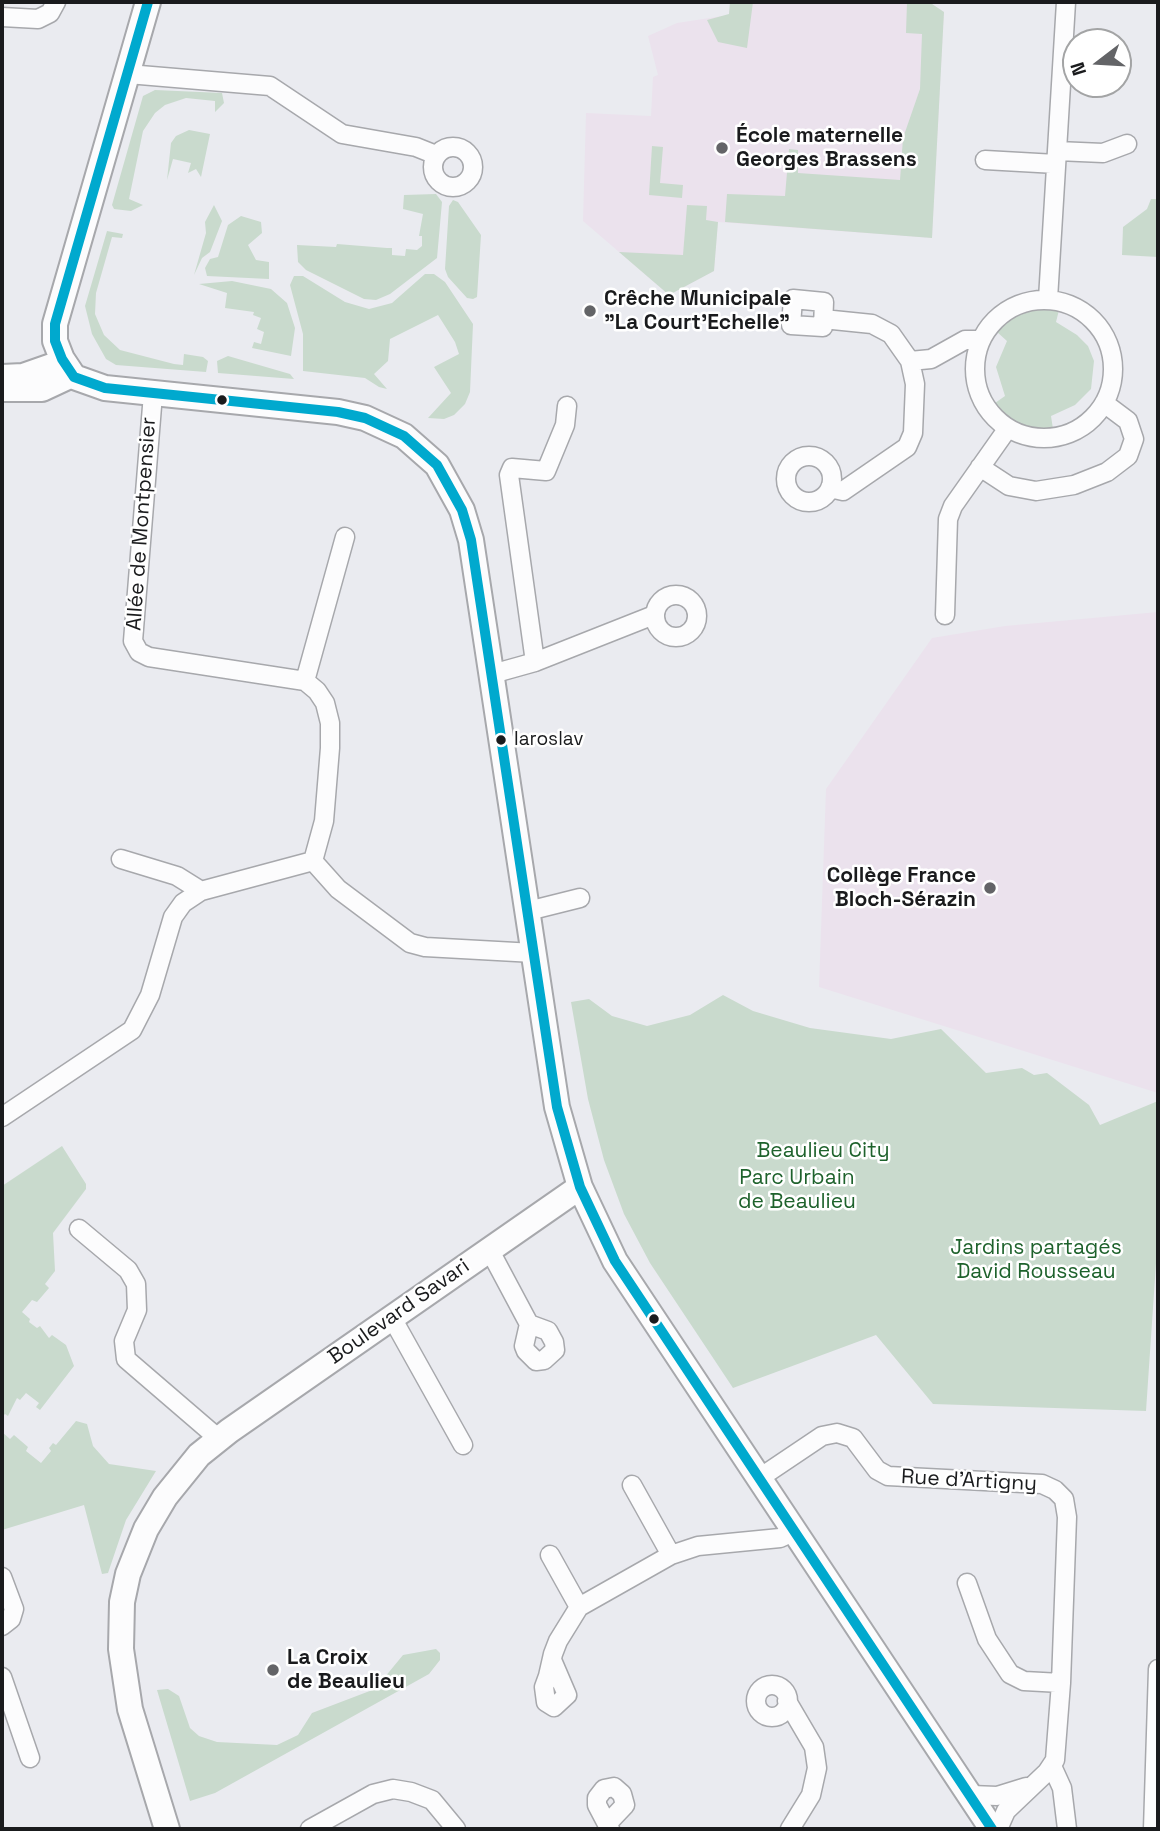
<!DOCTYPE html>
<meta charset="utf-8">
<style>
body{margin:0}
#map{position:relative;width:1160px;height:1831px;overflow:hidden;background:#eaebf0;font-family:"Space Grotesk",sans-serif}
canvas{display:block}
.frame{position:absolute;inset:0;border:4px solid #1a1b1d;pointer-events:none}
.north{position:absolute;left:1062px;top:28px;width:70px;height:70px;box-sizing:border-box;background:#fff;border:2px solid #a3a4a5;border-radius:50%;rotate:253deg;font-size:19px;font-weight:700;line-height:28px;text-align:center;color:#1a1b1d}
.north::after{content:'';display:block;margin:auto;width:24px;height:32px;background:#636467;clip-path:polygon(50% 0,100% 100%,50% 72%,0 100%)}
</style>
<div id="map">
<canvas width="1160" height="1831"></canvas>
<div class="frame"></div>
<div class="north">N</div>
</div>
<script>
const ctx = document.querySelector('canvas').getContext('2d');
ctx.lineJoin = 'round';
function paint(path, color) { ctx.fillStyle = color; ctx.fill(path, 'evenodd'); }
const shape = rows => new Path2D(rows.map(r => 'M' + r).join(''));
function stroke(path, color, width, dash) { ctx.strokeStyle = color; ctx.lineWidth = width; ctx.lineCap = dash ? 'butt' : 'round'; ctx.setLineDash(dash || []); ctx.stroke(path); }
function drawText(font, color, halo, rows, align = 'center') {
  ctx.font = font + ' "Space Grotesk",sans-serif'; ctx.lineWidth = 5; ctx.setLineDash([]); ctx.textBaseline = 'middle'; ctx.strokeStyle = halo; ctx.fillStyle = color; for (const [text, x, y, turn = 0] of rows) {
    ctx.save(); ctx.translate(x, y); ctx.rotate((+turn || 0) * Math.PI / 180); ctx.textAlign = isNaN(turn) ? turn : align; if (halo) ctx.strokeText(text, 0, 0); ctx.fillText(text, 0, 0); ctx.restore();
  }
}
paint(shape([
 [730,2,929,2,944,12,932,238,718,222,714,271,669,295,583,221,586,113,651,116,653,77,658,75,648,36,677,23,729,15],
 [1158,612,1158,1093,819,987,826,789,932,638,1005,626]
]), '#ebe2ed');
paint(shape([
 [730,2,753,2,747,48,718,42,707,20,729,14],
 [907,2,929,2,944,12,932,238,725,222,727,194,785,196,789,149,798,150,798,173,900,180,903,138,920,89,922,34,906,33],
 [155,90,222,93,224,103,215,112,215,101,186,98,165,105,155,113,143,131,129,199,143,205,131,211,114,209,112,205,143,96],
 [189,130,210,134,201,177,196,169,188,173,191,163,173,159,167,180,171,143,176,136],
 [652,146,663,147,660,183,683,185,682,198,649,195],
 [436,194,442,202,437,258,390,294,376,300,364,299,306,270,298,262,297,245,336,247,337,244,387,248,392,248,392,255,405,256,406,249,417,250,422,246,422,236,419,236,423,214,403,209,404,195],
 [1151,199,1158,199,1158,257,1122,255,1123,227,1147,209],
 [453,200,458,202,481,235,477,297,473,299,467,298,448,277,445,269,449,206],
 [214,205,222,221,210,252,202,258,194,275,206,233,205,222],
 [687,205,707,206,706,220,718,222,714,271,669,295,619,252,683,255],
 [241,216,261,222,262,233,248,245,256,260,269,262,269,279,207,276,205,268,210,259,218,257,228,225],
 [107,231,123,234,122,238,112,237,96,293,95,314,104,335,120,350,174,364,183,365,184,354,203,357,208,361,206,372,116,365,106,359,92,334,85,306],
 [425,274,434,274,445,282,473,324,470,392,465,404,454,415,444,419,428,418,451,393,434,367,459,354,455,342,438,315,390,339,388,361,374,374,387,389,379,387,365,378,303,371,303,334,290,285,294,276,303,276,345,302,369,309,392,303],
 [232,281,271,289,287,303,295,328,291,356,252,348,254,342,261,344,264,332,257,329,261,318,253,315,254,312,225,308,227,293,199,284],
 [1036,309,1059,310,1056,322,1077,335,1088,346,1094,361,1091,389,1075,405,1051,416,1053,429,1028,428,1008,417,995,403,1005,396,996,367,1007,341,997,332,1014,317],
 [228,356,290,374,294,379,218,373,217,361],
 [723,995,753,1011,810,1028,891,1039,941,1029,986,1073,1022,1068,1034,1075,1047,1073,1089,1105,1100,1125,1158,1101,1158,1234,1146,1411,933,1404,876,1335,733,1388,650,1263,624,1214,604,1160,588,1099,571,1002,589,999,612,1016,647,1026,690,1015],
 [62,1146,86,1184,86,1189,53,1233,55,1271,45,1284,49,1288,37,1302,32,1300,22,1312,30,1319,29,1322,37,1328,40,1326,49,1338,52,1335,66,1345,74,1366,40,1410,36,1407,39,1403,26,1393,20,1400,17,1398,8,1416,5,1414,2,1417,2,1186],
 [76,1421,87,1424,93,1446,109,1464,156,1471,126,1520,108,1573,102,1574,84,1505,2,1530,2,1432,10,1439,14,1435,28,1447,26,1451,41,1463,51,1451,49,1448,53,1443,56,1445],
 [436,1649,440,1653,440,1660,429,1674,215,1793,190,1801,157,1690,168,1689,179,1696,190,1728,199,1736,217,1742,277,1745,298,1735,312,1713,375,1689,403,1655]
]), '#c9dacd');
const street = shape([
 [2,17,38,19,50,13,56,2],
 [128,74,270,86,342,134,416,147,436,155],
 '433 167a20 20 0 1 1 40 0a20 20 0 1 1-40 0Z',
 [1057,151,1103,153,1127,144],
 [985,160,1056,164],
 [793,299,824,302,823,327,791,325,793,299],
 [1048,299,1066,2],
 '975 369a69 69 0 1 1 138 0a69 69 0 1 1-138 0Z',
 [823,319,872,324,891,334,910,361,915,384,913,433,907,447,843,491,830,488],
 [910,361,931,359,965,340,981,340],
 [153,394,133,641,139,652,149,657,305,681,317,691,325,703,330,723,330,748,324,821,313,861],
 '786 479a23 23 0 1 1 46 0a23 23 0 1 1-46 0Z',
 [980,467,1009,486,1036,491,1074,485,1107,472,1128,456,1134,439,1128,421,1104,403],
 '655 616a21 21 0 1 1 42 0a21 21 0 1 1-42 0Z',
 [945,615,948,519,953,506,1008,428],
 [535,662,509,475,512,468,546,471,565,425,567,406],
 [492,674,535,662,654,615],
 [305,681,345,537],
 [121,859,177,876,201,891],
 [528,911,580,898],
 [2,1117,132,1030,150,995,173,917,183,903,201,891,313,861,338,889,410,943,425,947,534,953],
 [79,1229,128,1270,136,1284,137,1310,124,1341,126,1359,219,1439],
 [489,1249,529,1324,524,1346,526,1351,536,1361,544,1360,555,1350,554,1342,548,1331,529,1324],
 [391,1316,463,1445],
 [758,1479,822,1436,837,1433,853,1438,877,1470,888,1476,1042,1484,1055,1490,1064,1499,1067,1517,1061,1683],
 [632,1485,671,1555],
 [550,1555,579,1607],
 [2,1577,14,1609,11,1619,2,1626],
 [967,1583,987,1639,1010,1674,1024,1681,1061,1683,1055,1760,1047,1772,1006,1811,998,1829],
 [552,1660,567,1695,554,1707,546,1702,544,1687,548,1676,553,1654,558,1641,579,1607,671,1555,698,1546,780,1538,793,1532],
 [2,1677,30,1758],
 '756 1701a16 16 0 1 1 32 0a16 16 0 1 1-32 0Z',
 [787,1701,814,1747,817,1768,811,1795,790,1829],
 [1052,1766,1062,1788,1067,1829],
 [971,1795,997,1796,1026,1787],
 [607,1824,625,1805,622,1794,614,1787,604,1789,597,1798,597,1805,607,1824,610,1829],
 [310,1829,373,1794,393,1789,411,1792,432,1800,456,1829],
 [1153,1829,1158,1669]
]);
const secondary = shape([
 [148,2,55,324,55,341,62,359,74,377,105,388,338,412,365,418,404,436,437,465,462,510,471,540,557,1107,580,1187,615,1261,992,1829],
 [2,377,23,376,63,362],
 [2,389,42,389,72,375],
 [167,1829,130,1709,121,1649,122,1602,128,1574,146,1529,165,1497,199,1455,229,1431,580,1187]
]);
stroke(street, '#a7a8ac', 21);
stroke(secondary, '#a7a8ac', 28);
stroke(street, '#fcfcfd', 18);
stroke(secondary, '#fcfcfd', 24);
stroke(shape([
 [148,2,55,324,55,341,62,359,74,377,105,388,338,412,365,418,404,436,437,465,462,510,471,540,557,1107,580,1187,615,1261,992,1829]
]), '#00a9ce', 10);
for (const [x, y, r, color] of [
 [722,148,7,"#636467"],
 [590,311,7,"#636467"],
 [222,400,6,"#1a1b1d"],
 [501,740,6,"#1a1b1d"],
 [990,888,7,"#636467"],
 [654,1319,6,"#1a1b1d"],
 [273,1670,7,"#636467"]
]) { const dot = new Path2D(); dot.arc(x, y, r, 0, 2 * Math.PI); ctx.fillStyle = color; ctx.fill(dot); stroke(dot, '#fff', 2.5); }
drawText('19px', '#1a1b1d', '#fff', [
 ["Iaroslav",514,740]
], 'left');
drawText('bold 21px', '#1a1b1d', '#fff', [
 ["École maternelle",736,136],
 ["Georges Brassens",736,160],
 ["Crêche Municipale",604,299],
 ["\"La Court'Echelle\"",604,323],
 ["Collège France",976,876,"right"],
 ["Bloch-Sérazin",976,900,"right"],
 ["La Croix",287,1658],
 ["de Beaulieu",287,1682]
], 'left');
drawText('21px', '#1a1b1d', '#fff', [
 ["Allée de Montpensier",142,524,-86],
 ["Boulevard Savari",399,1312,-35],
 ["Rue d'Artigny",969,1481,3]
]);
drawText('21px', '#1e622c', '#fff', [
 ["Beaulieu City",823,1151],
 ["Parc Urbain",797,1178],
 ["de Beaulieu",797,1202],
 ["Jardins partagés",1036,1248],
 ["David Rousseau",1036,1272]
]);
</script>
